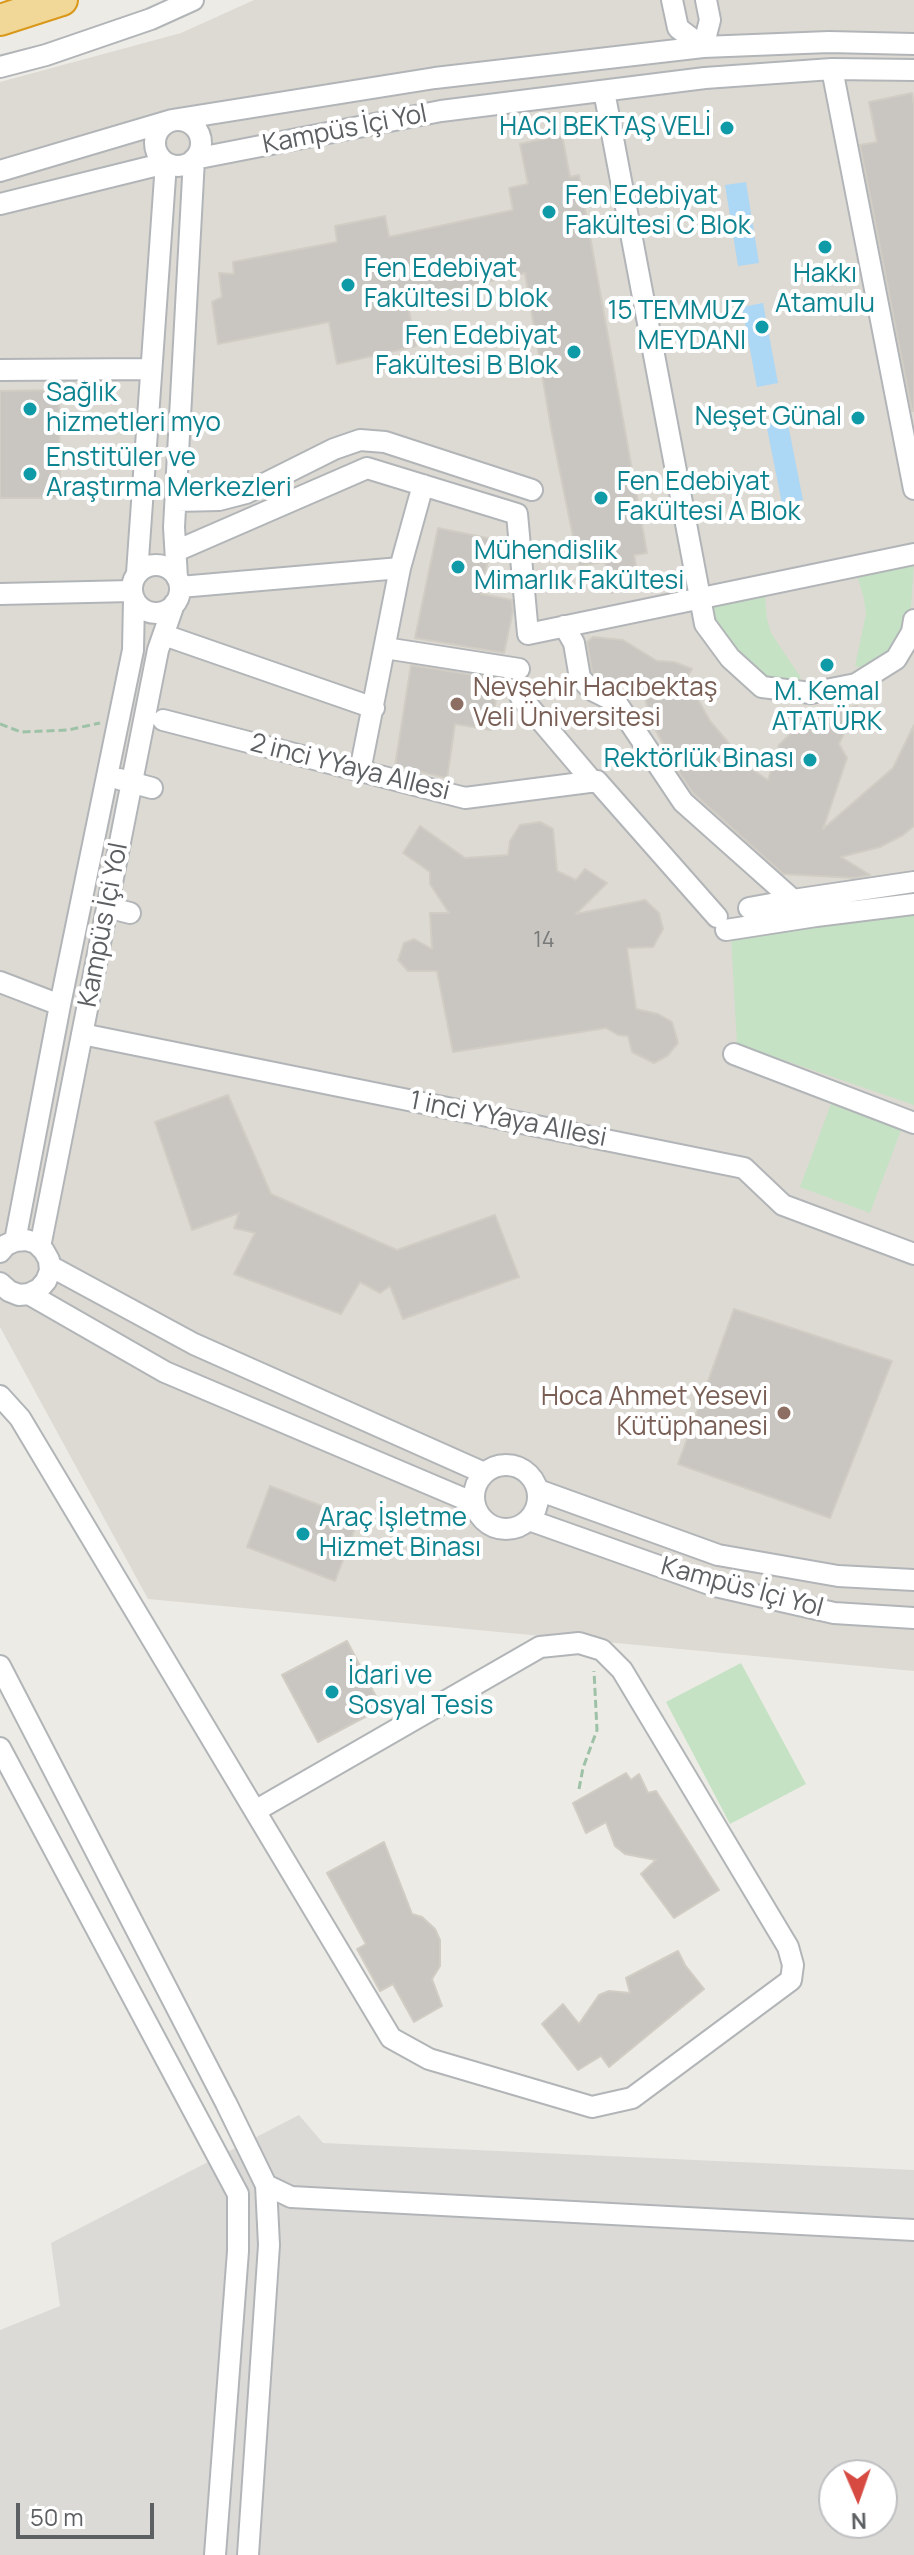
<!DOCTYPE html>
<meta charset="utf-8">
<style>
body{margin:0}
#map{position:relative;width:914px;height:2555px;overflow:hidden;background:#edebe5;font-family:Manrope,sans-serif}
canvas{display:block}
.north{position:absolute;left:818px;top:2459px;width:80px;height:80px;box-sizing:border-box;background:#fff;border:2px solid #bebfc1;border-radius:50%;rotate:178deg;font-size:22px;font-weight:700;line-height:32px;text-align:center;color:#5d6063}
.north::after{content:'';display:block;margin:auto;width:28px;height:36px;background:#d64a42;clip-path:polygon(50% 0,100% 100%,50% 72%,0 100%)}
.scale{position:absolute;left:16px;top:2503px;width:138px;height:36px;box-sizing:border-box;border:4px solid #5d6063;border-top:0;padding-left:10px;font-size:24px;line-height:28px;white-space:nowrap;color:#5d6063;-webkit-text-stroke:6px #fff;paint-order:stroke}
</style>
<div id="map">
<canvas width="914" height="2555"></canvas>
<div class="north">N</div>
<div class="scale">50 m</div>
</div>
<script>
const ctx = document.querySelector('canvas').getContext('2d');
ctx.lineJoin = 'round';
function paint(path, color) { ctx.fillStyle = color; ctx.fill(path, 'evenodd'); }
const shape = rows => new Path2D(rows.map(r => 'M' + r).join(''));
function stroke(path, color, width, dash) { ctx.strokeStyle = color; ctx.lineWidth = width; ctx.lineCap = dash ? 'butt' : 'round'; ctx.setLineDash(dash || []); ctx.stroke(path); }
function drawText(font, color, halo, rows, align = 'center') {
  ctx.font = font + ' Manrope,sans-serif'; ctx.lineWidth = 8; ctx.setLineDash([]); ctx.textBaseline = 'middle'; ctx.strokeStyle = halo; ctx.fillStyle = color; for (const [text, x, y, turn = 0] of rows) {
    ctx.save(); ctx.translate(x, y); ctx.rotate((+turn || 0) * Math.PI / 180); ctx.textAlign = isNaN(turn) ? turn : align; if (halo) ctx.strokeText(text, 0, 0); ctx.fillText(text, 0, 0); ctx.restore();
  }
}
paint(shape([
 [299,2115,323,2143,914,2170,914,2555,0,2555,0,2330,60,2306,51,2243],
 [834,2475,882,2475,882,2523,834,2523]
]), '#dcdad7');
paint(shape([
 [254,0,914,0,914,1671,148,1599,0,1327,0,82,181,33]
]), '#dddad3');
paint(shape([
 [914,561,911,606,906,629,898,644,868,670,855,666,866,614,864,599,858,578,860,571],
 [760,592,765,597,767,619,771,633,801,678,791,686,760,679,718,629,707,600],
 [914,909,914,1105,737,1044,731,935],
 [831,1104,901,1130,870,1213,800,1187],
 [741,1663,806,1784,730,1824,666,1702]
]), '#c5e2c4');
paint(shape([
 [746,182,759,263,738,266,725,185],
 [763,303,778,383,757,387,742,307],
 [787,419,803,500,782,504,766,423]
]), '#acd7f5');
const building = shape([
 [912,93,914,105,914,411,912,411,860,145,877,142,869,102,912,93],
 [562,135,570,177,579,175,647,553,634,555,640,586,611,593,605,562,579,566,551,428,525,273,407,301,416,346,337,364,329,322,218,344,212,302,222,297,219,273,234,274,233,262,337,242,335,226,385,216,389,237,513,210,509,188,528,184,520,144,562,135],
 [59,390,60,498,0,498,0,391,59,390],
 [438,528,492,539,481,594,512,600,513,611,504,653,415,638,438,528],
 [593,637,623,640,657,661,674,662,692,669,683,684,695,694,710,721,750,768,768,780,779,745,790,734,829,713,857,706,839,744,847,758,823,829,893,768,914,725,914,826,903,835,880,847,841,857,870,875,854,878,783,874,693,793,674,765,652,723,642,688,627,682,614,686,600,679,592,672,587,642,593,637],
 [411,665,499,679,491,730,455,724,447,778,395,766,411,665],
 [540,822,553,829,557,871,576,880,585,869,607,883,576,914,645,900,659,913,663,929,653,947,627,948,636,1009,658,1014,672,1022,678,1043,667,1056,654,1063,632,1052,628,1036,618,1035,606,1028,453,1052,437,971,408,971,398,960,404,943,414,939,432,949,430,913,449,913,430,884,430,872,403,853,420,826,465,858,508,855,510,841,520,825,540,822],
 [228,1095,271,1194,397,1250,495,1215,519,1277,403,1319,390,1286,380,1293,360,1282,341,1314,234,1274,255,1233,234,1228,239,1213,192,1230,155,1122,228,1095],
 [734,1309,892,1361,830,1518,678,1464,734,1309],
 [270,1486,358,1520,335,1581,247,1547,270,1486],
 [347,1641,382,1708,318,1742,282,1675,347,1641],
 [626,1773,631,1780,639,1774,648,1793,656,1791,719,1890,674,1918,641,1874,656,1860,625,1854,615,1846,606,1822,586,1833,573,1803,626,1773],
 [384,1842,412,1914,422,1917,435,1929,440,1940,440,1966,432,1979,442,2006,414,2022,393,1984,380,1991,357,1949,366,1944,327,1873,384,1842],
 [678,1951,685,1965,704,1989,609,2067,601,2056,578,2070,542,2024,563,2004,579,2024,599,1995,609,1991,630,1993,626,1978,678,1951]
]);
paint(building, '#c9c6c1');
stroke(building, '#d1cdc4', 2);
const minor = shape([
 [672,0,678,28,703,47,710,20,706,0],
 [0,67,46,55,151,19,193,0],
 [832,69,914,489],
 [604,91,705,624,730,658,762,687,811,693,856,684,896,659,912,632,914,620],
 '155 143a23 23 0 1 1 46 0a23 23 0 1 1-46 0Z',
 [0,171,172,120,435,78,703,47,829,42,914,44],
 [0,204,166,163,137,573],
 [0,370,150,369],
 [176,501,219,500,246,493,334,449,360,440,385,442,532,490],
 [176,551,367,468,517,514,528,634,914,554],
 '132 589a24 24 0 1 1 48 0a24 24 0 1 1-48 0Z',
 [177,578,174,527,194,159,441,111,705,78,832,69,914,70],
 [180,587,400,568],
 [0,594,132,591],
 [564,626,574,643,580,678,592,690,616,702,683,802,793,900,914,882],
 [164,635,374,708],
 [385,648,519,669],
 [520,696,593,782],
 [163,720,465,798,597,781,717,917],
 [360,771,400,568,423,485],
 [119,779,152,788],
 [107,907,130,913],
 [749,908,793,900],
 [726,930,816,916,914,904],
 [0,982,60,1005],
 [82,1034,744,1168,783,1205,914,1254],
 [734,1054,914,1123],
 [15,1241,60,1005,133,650,134,600],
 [40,1247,158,650,174,604],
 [0,1252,6,1245,15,1241,26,1240,36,1243,44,1251,49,1260,50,1271,46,1281,39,1289,29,1294,19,1295,9,1291,0,1283],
 [50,1266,194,1344,484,1473],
 [29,1294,165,1372,474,1503],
 [0,1396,20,1418,255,1811,391,2038,429,2059,592,2107,632,2098,791,1980,793,1965,788,1947,622,1670,602,1650,579,1643,540,1647,255,1811],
 '474 1497a32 32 0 1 1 64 0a32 32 0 1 1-64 0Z',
 [538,1490,718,1555,838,1576,914,1580],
 [529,1520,715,1586,834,1613,914,1618],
 [0,1666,226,2103,266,2185,291,2197,914,2230],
 [0,1748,238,2194,238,2251,215,2555],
 [248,2555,269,2245,266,2185]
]);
const highway = shape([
 [0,20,62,0]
]);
stroke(minor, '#b2b5b8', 24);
stroke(highway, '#d99819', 34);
stroke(shape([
 [0,724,21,732,68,730,100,723],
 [579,1789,583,1768,597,1730,594,1671]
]), '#9ec2a7', 3, [8, 4]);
stroke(minor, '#fff', 20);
stroke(highway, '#f1d898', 30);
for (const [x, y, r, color] of [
 [727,128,8,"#0f9aa8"],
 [549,212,8,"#0f9aa8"],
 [825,247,8,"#0f9aa8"],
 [348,285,8,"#0f9aa8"],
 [762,327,8,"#0f9aa8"],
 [574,352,8,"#0f9aa8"],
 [30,409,8,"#0f9aa8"],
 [858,418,8,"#0f9aa8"],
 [30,474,8,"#0f9aa8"],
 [601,498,8,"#0f9aa8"],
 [458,567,8,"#0f9aa8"],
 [827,665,8,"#0f9aa8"],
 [457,704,8,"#8d6e63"],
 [810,760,8,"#0f9aa8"],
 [784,1413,8,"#8d6e63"],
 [303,1534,8,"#0f9aa8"],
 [332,1692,8,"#0f9aa8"]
]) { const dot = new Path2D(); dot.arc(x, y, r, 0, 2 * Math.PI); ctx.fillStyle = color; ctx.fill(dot); stroke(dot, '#fff', 3); }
drawText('22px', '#787a7a', null, [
 ["14",544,941]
]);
drawText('26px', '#0d838f', '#fff', [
 ["HACI BEKTAŞ VELİ",711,128,"right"],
 ["Fen Edebiyat",565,197],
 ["Fakültesi C Blok",565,227],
 ["Fen Edebiyat",364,270],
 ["Fakültesi D blok",364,300],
 ["Hakkı",825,275,"center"],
 ["Atamulu",825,305,"center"],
 ["15 TEMMUZ",746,312,"right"],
 ["MEYDANI",746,342,"right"],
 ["Fen Edebiyat",558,337,"right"],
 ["Fakültesi B Blok",558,367,"right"],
 ["Sağlık",46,394],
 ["hizmetleri myo",46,424],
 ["Neşet Günal",842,418,"right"],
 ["Enstitüler ve",46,459],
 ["Araştırma Merkezleri",46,489],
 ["Fen Edebiyat",617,483],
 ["Fakültesi A Blok",617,513],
 ["Mühendislik",474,552],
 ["Mimarlık Fakültesi",474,582],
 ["M. Kemal",827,693,"center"],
 ["ATATÜRK",827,723,"center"],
 ["Rektörlük Binası",794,760,"right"],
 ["Araç İşletme",319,1519],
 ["Hizmet Binası",319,1549],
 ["İdari ve",348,1677],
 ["Sosyal Tesis",348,1707]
], 'left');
drawText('26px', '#5d6063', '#fff', [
 ["Kampüs İçi Yol",345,130,-11],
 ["2 inci YYaya Allesi",350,768,14],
 ["Kampüs İçi Yol",104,925,-79],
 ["1 inci YYaya Allesi",508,1120,11],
 ["Kampüs İçi Yol",742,1588,15]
]);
drawText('26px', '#785e54', '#fff', [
 ["Nevşehir Hacıbektaş",473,689],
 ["Veli Üniversitesi",473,719],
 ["Hoca Ahmet Yesevi",768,1398,"right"],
 ["Kütüphanesi",768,1428,"right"]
], 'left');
</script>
